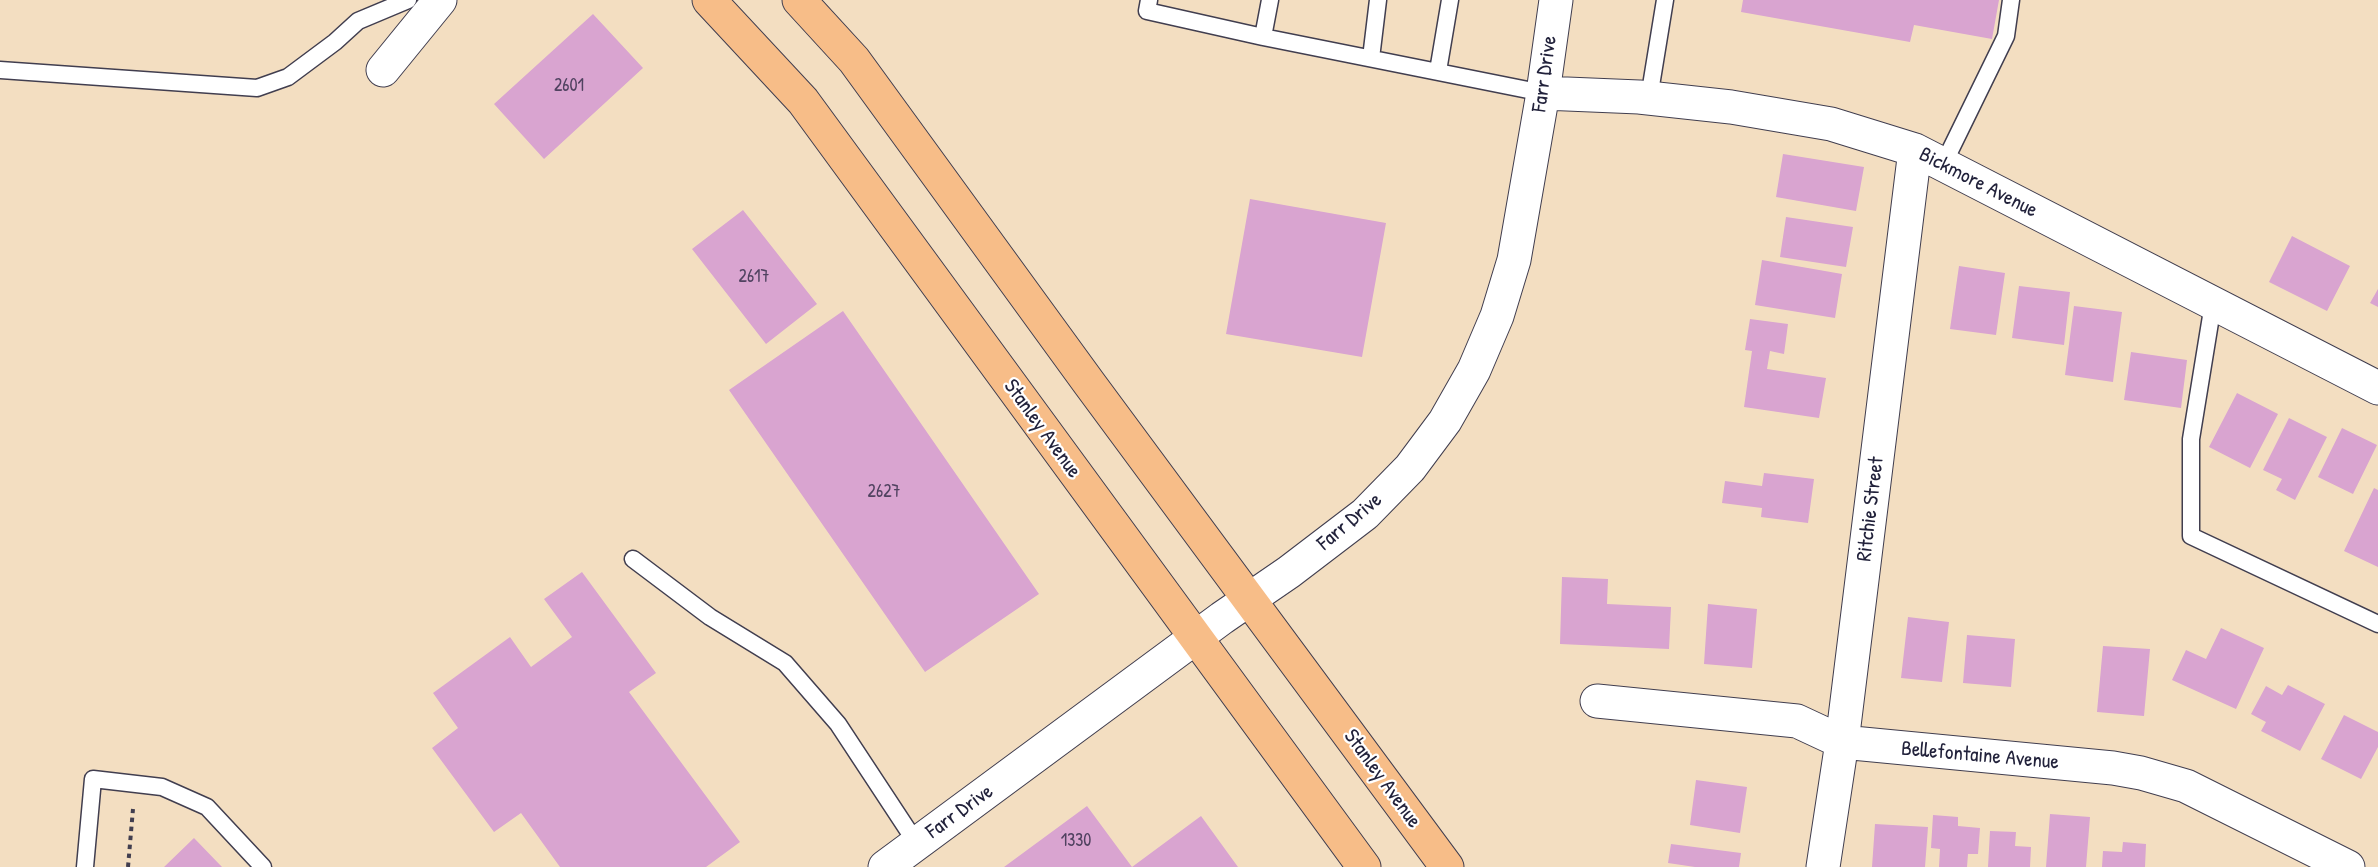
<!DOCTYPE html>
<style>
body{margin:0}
canvas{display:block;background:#f3dec1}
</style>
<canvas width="2378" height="867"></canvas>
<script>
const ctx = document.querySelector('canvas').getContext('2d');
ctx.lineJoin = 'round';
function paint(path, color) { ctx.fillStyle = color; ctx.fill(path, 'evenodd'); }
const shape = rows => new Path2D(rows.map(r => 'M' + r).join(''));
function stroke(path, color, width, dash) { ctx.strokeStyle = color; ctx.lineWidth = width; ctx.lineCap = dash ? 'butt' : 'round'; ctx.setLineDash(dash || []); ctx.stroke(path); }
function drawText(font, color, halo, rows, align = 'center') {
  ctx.font = font + ' "Patrick Hand",sans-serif'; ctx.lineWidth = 4.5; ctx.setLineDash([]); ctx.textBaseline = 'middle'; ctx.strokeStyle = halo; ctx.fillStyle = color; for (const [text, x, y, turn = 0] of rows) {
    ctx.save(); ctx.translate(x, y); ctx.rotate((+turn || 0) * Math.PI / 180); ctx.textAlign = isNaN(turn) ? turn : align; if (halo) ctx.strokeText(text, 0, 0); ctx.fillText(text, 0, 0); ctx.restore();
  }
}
paint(shape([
 [1743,0,1999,0,1992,39,1914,25,1910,42,1741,12],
 [593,14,643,68,544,159,494,104],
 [1783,154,1864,167,1856,211,1776,197],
 [1250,199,1386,223,1362,357,1226,334],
 [743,210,817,304,766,344,692,249],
 [1786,217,1853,227,1846,267,1780,257],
 [2292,236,2350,266,2327,311,2269,282],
 [1762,260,1842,274,1835,318,1755,305],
 [1959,266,2005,273,1996,335,1950,329],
 [2019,286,2070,292,2064,345,2012,338],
 [2378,289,2378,307,2370,303],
 [2074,306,2122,312,2113,382,2065,375],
 [843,311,1039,594,925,672,729,390],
 [1750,319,1788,324,1784,354,1770,351,1767,369,1826,378,1819,418,1744,407,1752,351,1745,350],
 [2131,352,2187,360,2181,408,2124,400],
 [2237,393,2278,414,2250,468,2209,447],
 [2289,418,2327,437,2295,500,2276,490,2282,479,2263,470],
 [2342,428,2377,445,2353,494,2318,477],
 [1764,473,1814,479,1808,523,1761,517,1762,508,1722,503,1725,481,1762,486],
 [2374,488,2378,490,2378,567,2344,551],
 [582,572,656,673,629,692,740,842,706,867,560,867,521,813,494,832,432,748,458,728,433,693,510,637,531,667,572,637,544,599],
 [1562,577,1608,579,1607,604,1671,607,1669,649,1560,644],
 [1708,604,1757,609,1752,668,1704,664],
 [1908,617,1949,622,1942,682,1901,678],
 [2221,628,2264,648,2236,709,2172,680,2186,650,2206,659],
 [1967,635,2015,639,2011,687,1963,683],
 [2103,646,2150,649,2144,716,2097,712],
 [2288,685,2325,704,2300,751,2261,731,2266,722,2251,714,2266,686,2282,695],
 [2344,715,2378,732,2378,747,2361,779,2321,759],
 [1696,780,1747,787,1740,833,1690,825],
 [1087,806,1132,867,1201,816,1238,867,1004,867],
 [2050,814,2090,817,2086,867,2046,867],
 [1933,815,1958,817,1958,826,1980,828,1978,854,1968,854,1967,867,1939,867,1940,849,1931,848],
 [1875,824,1928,827,1925,867,1872,867],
 [1990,831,2016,832,2015,846,2031,847,2030,867,1988,867],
 [194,838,222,867,164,867],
 [2123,842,2146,844,2145,867,2102,867,2103,851,2122,852],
 [1671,844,1741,853,1739,867,1695,867,1668,863]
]), '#d9a4d0');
const lane = shape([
 [1149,0,1147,11,1263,37,1543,93],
 [1263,37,1270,0],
 [1371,58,1378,0],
 [0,70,257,88,288,77,335,42,358,21,408,0],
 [1438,71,1450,0],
 [1649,98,1665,0],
 [1943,165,2006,36,2011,0],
 [2213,304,2191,439,2191,536,2378,624],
 [633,559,710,617,785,663,838,724,917,844],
 [85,867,93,779,162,787,207,807,263,867]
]);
const street = shape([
 [383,70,440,0],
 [1543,93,1639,97,1731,107,1831,124,1915,150,2378,388],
 [1597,701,1797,721,1842,742,2113,768,2141,773,2186,786,2348,867],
 [885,867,1222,618,1289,572,1365,514,1410,468,1445,421,1474,370,1497,316,1514,260,1543,93,1556,0],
 [1823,867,1842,742,1915,150]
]);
const primary = shape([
 [709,0,803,101,1364,867],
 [799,0,854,60,1089,383,1447,867]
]);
stroke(lane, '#413e4f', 19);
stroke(street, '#413e4f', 35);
stroke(primary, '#413e4f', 35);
stroke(shape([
 [128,867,133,809]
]), '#413e4f', 4, [4.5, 4.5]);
stroke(lane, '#fff', 16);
stroke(street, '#fff', 33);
stroke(primary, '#f7bd88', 33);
drawText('18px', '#504260', null, [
 ["2601",569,86],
 ["2617",754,277],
 ["2627",884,492],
 ["1330",1076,841]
]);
drawText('21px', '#22223b', '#fff', [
 ["Farr Drive",1545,74,-82],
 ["Bickmore Avenue",1978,183,27],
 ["Stanley Avenue",1042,429,54],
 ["Ritchie Street",1871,509,-83],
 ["Farr Drive",1350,522,-40],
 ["Bellefontaine Avenue",1980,756,5],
 ["Stanley Avenue",1382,779,54],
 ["Farr Drive",960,812,-36]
]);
</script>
